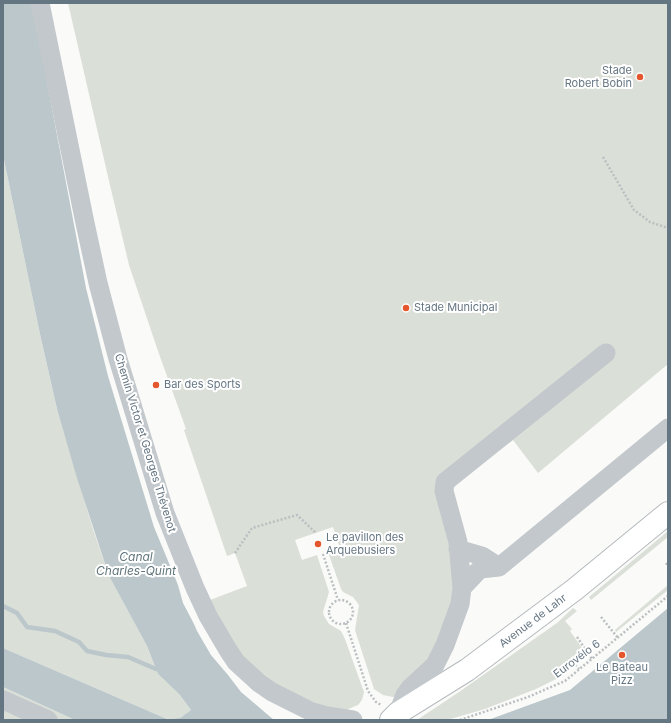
<!DOCTYPE html>
<meta charset="utf-8">
<style>
body{margin:0}
#map{position:relative;width:671px;height:723px;overflow:hidden;background:#fafaf8;font-family:Inter,sans-serif}
canvas{display:block}
.frame{position:absolute;inset:0;border:4px solid #657683;pointer-events:none}
</style>
<div id="map">
<canvas width="671" height="723"></canvas>
<div class="frame"></div>
</div>
<script>
const ctx = document.querySelector('canvas').getContext('2d');
ctx.lineJoin = 'round';
function paint(path, color) { ctx.fillStyle = color; ctx.fill(path, 'evenodd'); }
const shape = rows => new Path2D(rows.map(r => 'M' + r).join(''));
function stroke(path, color, width, dash) { ctx.strokeStyle = color; ctx.lineWidth = width; ctx.lineCap = dash ? 'butt' : 'round'; ctx.setLineDash(dash || []); ctx.stroke(path); }
function drawText(font, color, halo, rows, align = 'center') {
  ctx.font = font + ' Inter,sans-serif'; ctx.lineWidth = 4; ctx.setLineDash([]); ctx.textBaseline = 'middle'; ctx.strokeStyle = halo; ctx.fillStyle = color; for (const [text, x, y, turn = 0] of rows) {
    ctx.save(); ctx.translate(x, y); ctx.rotate((+turn || 0) * Math.PI / 180); ctx.textAlign = isNaN(turn) ? turn : align; if (halo) ctx.strokeText(text, 0, 0); ctx.fillText(text, 0, 0); ctx.restore();
  }
}
paint(shape([
 [68,3,668,3,668,364,538,473,513,440,440,493,452,536,454,581,451,604,436,656,397,696,393,697,383,695,374,689,355,630,359,605,353,597,343,592,341,589,328,552,340,548,333,527,295,540,302,560,317,555,329,592,323,612,324,616,329,624,341,631,345,639,364,692,362,700,358,705,346,710,337,711,280,690,238,654,210,600,247,586,235,553,227,556,184,430,186,429,158,351,129,265,109,181],
 [3,155,40,334,57,409,93,529,109,576,147,646,158,674,179,694,191,710,180,718,167,719,3,648],
 [668,531,668,537,591,600,589,597],
 [668,585,668,590,616,632,615,630],
 [573,608,577,611,565,621,572,629,570,631,587,655,577,663,573,659,570,661,574,666,564,675,536,689,485,709,447,720,417,720,459,692,557,623],
 [3,687,75,720,3,720]
]), '#dadfd7');
paint(shape([
 [3,3,32,3,86,288,108,376,154,527,178,585,183,603,194,624,197,631,211,655,228,675,241,692,274,720,75,720,3,687,3,648,167,719,180,718,191,710,179,694,158,674,147,646,109,576,77,478,57,409,40,334,3,155],
 [668,608,668,720,488,720,570,690]
]), '#bbc7cb');
stroke(shape([
 [3,606,17,613,27,627,55,631,79,642,87,651,106,655,128,657,156,669,161,669]
]), '#bbc7cb', 4.5);
const major = shape([
 [391,720,398,713,467,670,574,590,668,513]
]);
stroke(major, '#b5babe', 24);
stroke(shape([
 [603,157,634,210,650,222,668,228],
 [235,553,252,528,297,515,316,533],
 [323,554,338,600],
 [666,563,668,566],
 '329 612a12 12 0 1 1 24 0a12 12 0 1 1-24 0Z',
 [601,617,618,638],
 [346,623,368,691,376,702,381,705],
 [577,637,592,659],
 [570,659,579,669],
 [460,720,528,697,565,681,668,596]
]), '#bbbfc2', 2.5, [2, 2]);
stroke(shape([
 [40,3,85,223,98,283,118,359,165,513,195,588,208,616,228,650,236,662,259,683,272,692,310,711,327,716,353,720],
 [458,549,482,556,499,567],
 [462,588,480,569,499,567,668,428],
 [3,700,48,720],
 [398,713,405,695,410,688,435,665,445,645,460,604,462,588,458,542,444,491,445,482,606,353]
]), '#c3c8cc', 19);
stroke(major, '#fff', 22);
for (const [x, y, r, color] of [
 [640,77,4,"#e4572e"],
 [406,308,4,"#e4572e"],
 [156,385,4,"#e4572e"],
 [318,544,4,"#e4572e"],
 [622,655,4,"#e4572e"]
]) { const dot = new Path2D(); dot.arc(x, y, r, 0, 2 * Math.PI); ctx.fillStyle = color; ctx.fill(dot); stroke(dot, '#fff', 1.5); }
drawText('11px', '#657683', '#fff', [
 ["Stade",632,71,"right"],
 ["Robert Bobin",632,84,"right"],
 ["Stade Municipal",414,308],
 ["Bar des Sports",164,385],
 ["Le pavillon des",326,538],
 ["Arquebusiers",326,551],
 ["Le Bateau",622,668,"center"],
 ["Pizz",622,681,"center"]
], 'left');
drawText('11px', '#657683', '#fff', [
 ["Chemin Victor et Georges Thévenot",145,443,73],
 ["Avenue de Lahr",533,621,-37],
 ["Eurovélo 6",577,659,-37]
]);
drawText('italic 12px', '#60757c', '#fff', [
 ["Canal",136,557],
 ["Charles-Quint",136,571]
]);
</script>
